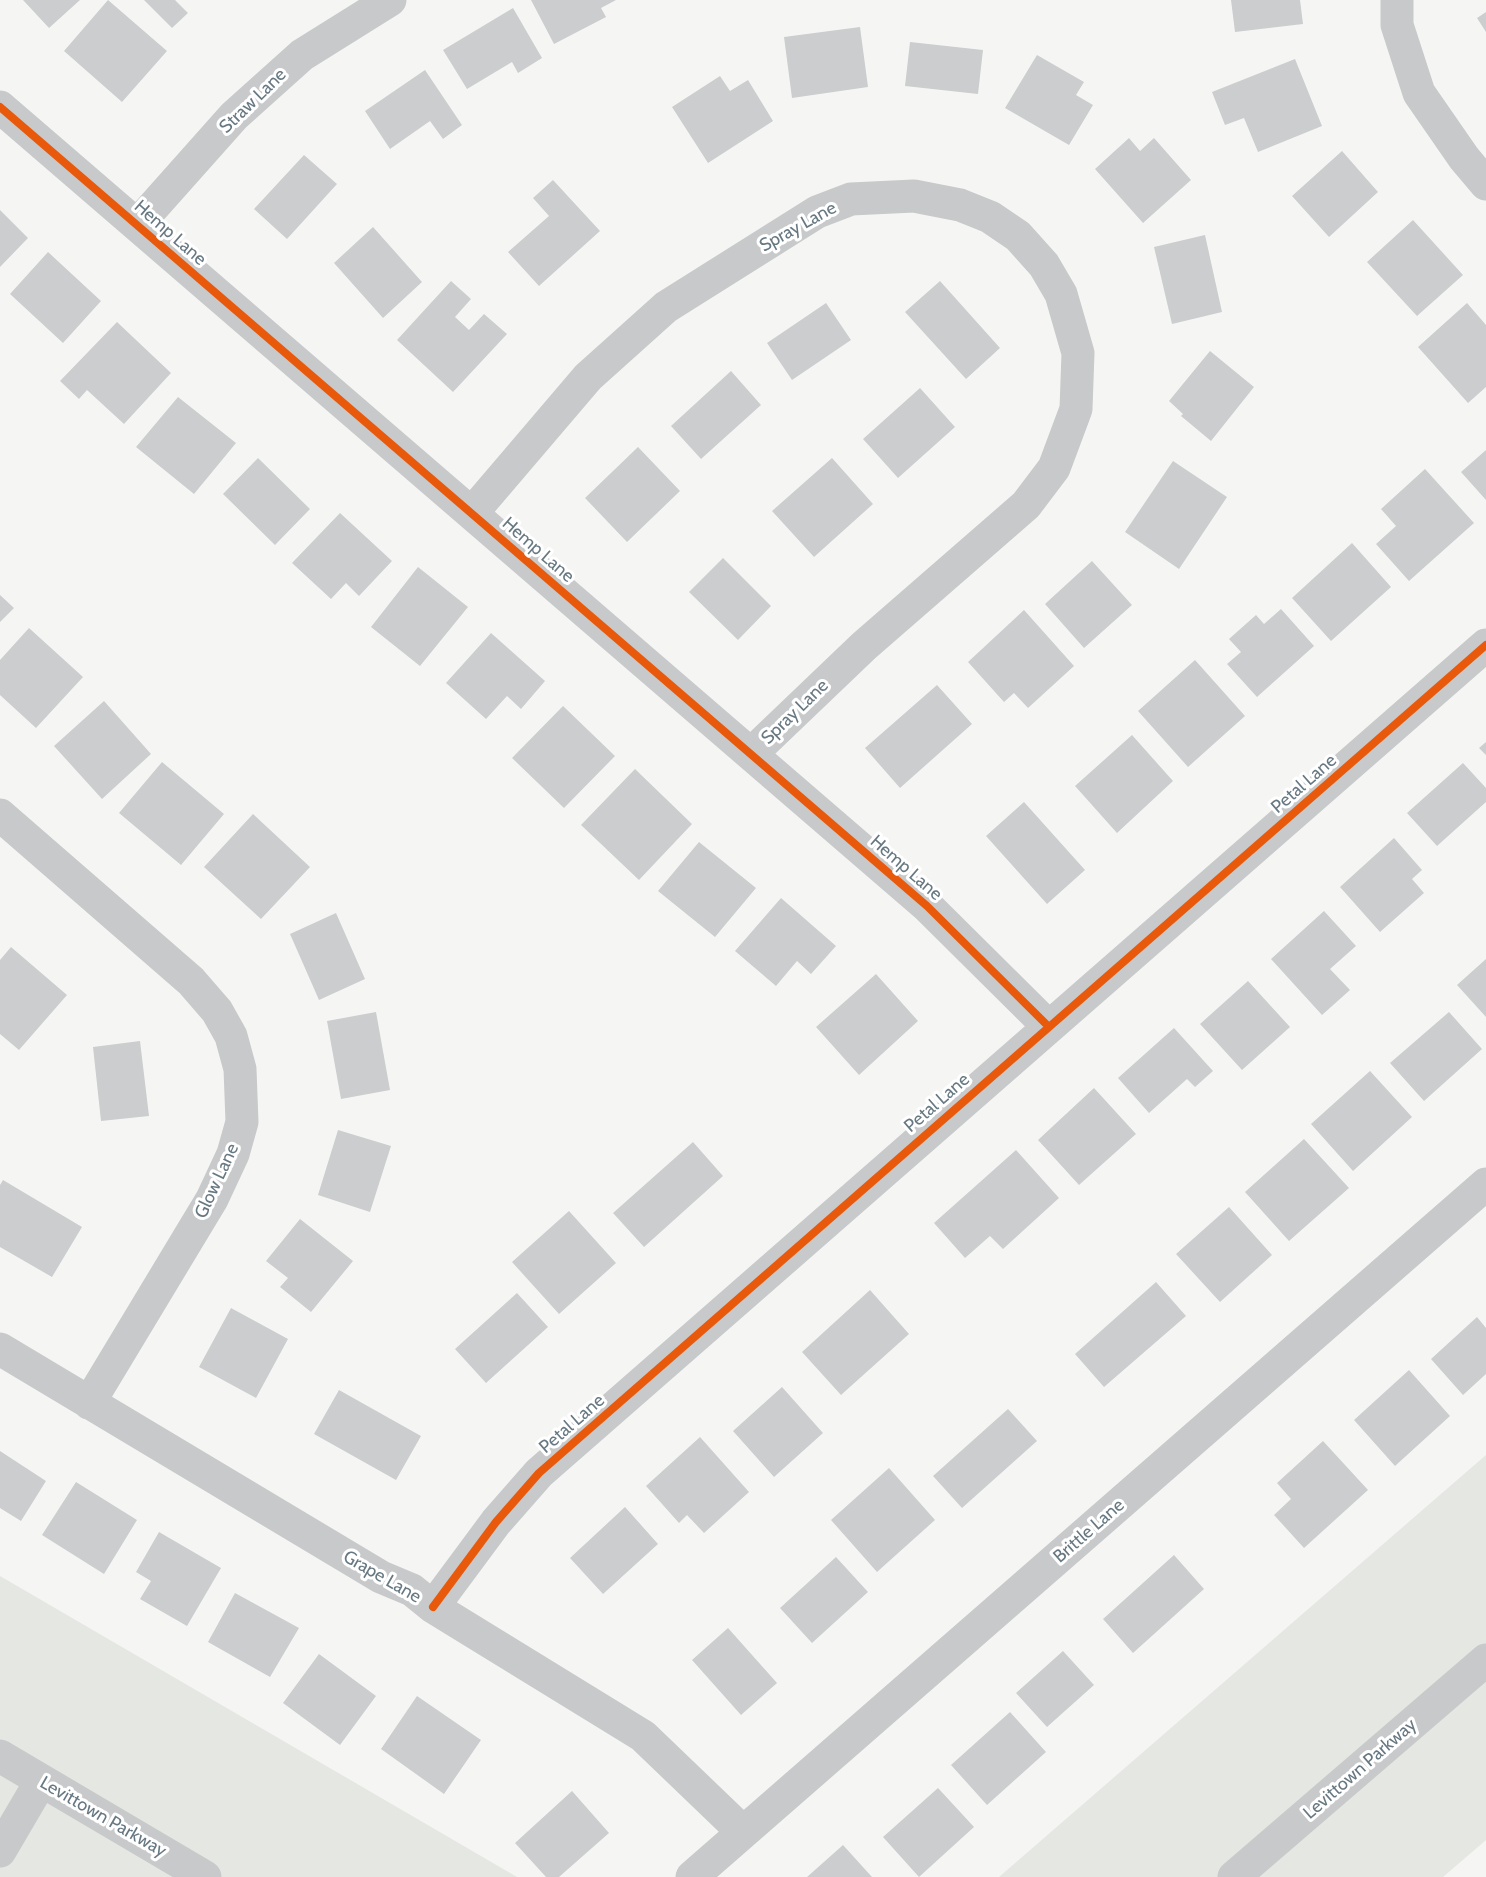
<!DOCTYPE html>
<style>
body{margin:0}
canvas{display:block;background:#f5f5f4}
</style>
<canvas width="1486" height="1877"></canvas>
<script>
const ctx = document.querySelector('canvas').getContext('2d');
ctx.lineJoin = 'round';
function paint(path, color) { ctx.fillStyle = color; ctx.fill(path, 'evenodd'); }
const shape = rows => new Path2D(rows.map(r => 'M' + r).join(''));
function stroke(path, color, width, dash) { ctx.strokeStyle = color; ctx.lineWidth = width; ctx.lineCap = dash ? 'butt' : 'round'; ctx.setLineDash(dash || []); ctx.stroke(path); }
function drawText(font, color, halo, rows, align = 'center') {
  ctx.font = font + ' Cabin,sans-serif'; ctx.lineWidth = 6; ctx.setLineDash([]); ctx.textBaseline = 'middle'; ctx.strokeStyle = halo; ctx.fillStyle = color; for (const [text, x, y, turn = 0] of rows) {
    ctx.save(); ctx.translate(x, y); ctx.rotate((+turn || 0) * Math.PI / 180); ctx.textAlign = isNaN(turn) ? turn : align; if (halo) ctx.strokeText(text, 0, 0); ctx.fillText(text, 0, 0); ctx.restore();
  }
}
paint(shape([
 [1486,1455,1486,1840,1443,1877,999,1877],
 [0,1576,517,1877,0,1877]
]), '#e4e7e2');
paint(shape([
 [23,0,80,0,49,28],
 [108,0,167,51,122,102,64,51],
 [144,0,175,0,188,13,172,28],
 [531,0,616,0,601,8,606,17,554,44],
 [1231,0,1300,0,1303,24,1235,32],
 [513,8,542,58,518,73,512,62,467,89,443,50],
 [1486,12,1486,32,1477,18],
 [860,27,868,87,792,98,784,37],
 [910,42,983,50,978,94,905,86],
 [1037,55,1084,82,1076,95,1093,105,1069,145,1005,108],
 [1295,59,1322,126,1258,152,1244,118,1225,125,1212,92],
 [425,70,462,125,443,139,430,121,390,149,365,111],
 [720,76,730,91,748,80,773,121,708,163,672,107],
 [1129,138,1140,151,1154,138,1191,180,1143,223,1095,169],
 [1342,151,1378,192,1329,237,1292,196],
 [304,155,337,184,287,239,254,209],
 [553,180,600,231,539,286,508,252,549,216,533,198],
 [0,210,28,238,0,267],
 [1413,220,1463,275,1417,316,1367,262],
 [373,227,422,282,383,318,334,263],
 [1205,235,1222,312,1172,324,1154,247],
 [48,252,101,301,63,343,10,294],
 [451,281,471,299,455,317,469,330,484,314,507,334,453,392,397,340],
 [940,281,1000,348,966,379,905,312],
 [826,303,851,340,792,380,767,343],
 [1467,303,1486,325,1486,387,1468,403,1418,347],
 [117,322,171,373,124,424,87,390,79,399,60,381],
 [1210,351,1254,387,1211,441,1181,416,1183,414,1169,401],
 [731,371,761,405,701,459,671,426],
 [920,388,955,427,898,478,863,439],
 [178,397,236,443,194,494,136,447],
 [638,447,680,491,627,542,585,498],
 [1486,450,1486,500,1461,472],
 [258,458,310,509,275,545,223,494],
 [832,458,873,504,814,557,772,511],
 [1173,461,1227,497,1179,569,1125,532],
 [1425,469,1474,523,1409,581,1376,544,1396,526,1381,509],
 [340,513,392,561,359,596,346,583,331,599,292,563],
 [1352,543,1391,587,1331,641,1292,598],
 [723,558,771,606,738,640,689,592],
 [1092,561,1132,605,1084,648,1045,604],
 [418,567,468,607,420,666,371,627],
 [0,595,14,608,0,622],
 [1281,609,1314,646,1257,697,1227,664,1241,652,1229,639,1256,615,1264,624],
 [1024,610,1074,666,1028,708,1014,693,1004,702,968,662],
 [29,628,83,677,36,728,0,695,0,660],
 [491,633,545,681,521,709,507,696,486,719,446,683],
 [1195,660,1245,716,1188,767,1138,711],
 [937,685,972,724,900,788,865,748],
 [104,701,151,754,102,799,54,746],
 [563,706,615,756,564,808,512,758],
 [1132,735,1173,781,1117,833,1075,786],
 [1486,742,1486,755,1479,748],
 [162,762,224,814,181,865,119,813],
 [1463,763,1486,788,1486,802,1437,846,1407,813],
 [635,769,692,824,639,880,581,825],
 [1024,802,1085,870,1047,904,986,836],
 [253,814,310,867,261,919,204,867],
 [1394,838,1422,870,1412,879,1424,893,1380,932,1340,887],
 [699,842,756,888,715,937,658,891],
 [781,898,836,946,811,974,797,961,776,986,735,951],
 [1324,911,1356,946,1330,969,1350,990,1322,1015,1271,959],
 [336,913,365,979,319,1000,290,934],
 [11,947,67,995,19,1050,0,1034,0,960],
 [1486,959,1486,1017,1457,985],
 [876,974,918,1021,859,1075,816,1027],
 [1248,981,1290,1027,1242,1070,1200,1024],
 [376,1012,390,1090,341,1099,327,1021],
 [1449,1012,1482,1049,1424,1101,1390,1063],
 [1174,1028,1213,1071,1195,1087,1187,1079,1149,1113,1118,1078],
 [140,1041,149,1116,101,1121,93,1047],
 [1370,1071,1412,1117,1353,1171,1311,1124],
 [1094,1088,1136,1134,1079,1185,1038,1140],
 [338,1130,391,1146,370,1212,318,1195],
 [1304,1139,1349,1188,1289,1241,1245,1192],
 [693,1142,723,1176,644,1247,613,1213],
 [1016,1150,1059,1198,1003,1249,990,1236,965,1258,934,1223],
 [3,1180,82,1227,52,1277,0,1247,0,1185],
 [1229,1207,1272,1255,1220,1302,1176,1254],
 [569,1211,616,1263,559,1314,512,1262],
 [300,1219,353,1261,311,1312,280,1287,288,1278,266,1261],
 [1156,1282,1186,1316,1104,1387,1075,1354],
 [870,1290,909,1334,841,1395,802,1352],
 [517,1293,548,1327,486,1383,455,1349],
 [231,1308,288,1339,256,1398,199,1367],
 [1477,1317,1486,1328,1486,1374,1463,1395,1431,1359],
 [1409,1370,1450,1416,1395,1466,1354,1420],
 [782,1387,823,1433,774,1477,733,1431],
 [339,1390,421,1436,396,1480,314,1434],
 [1008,1409,1037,1441,962,1508,933,1476],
 [700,1437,749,1492,704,1533,687,1515,679,1523,646,1486],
 [1323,1441,1368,1490,1304,1548,1274,1515,1291,1499,1277,1483],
 [0,1451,46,1481,21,1521,0,1508],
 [889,1468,935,1520,877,1572,831,1520],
 [76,1482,137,1520,104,1574,42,1535],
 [625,1507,658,1544,603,1594,570,1558],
 [159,1532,221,1568,187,1626,140,1599,151,1581,136,1572],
 [1174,1555,1204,1589,1133,1653,1103,1619],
 [836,1557,868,1592,812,1643,780,1608],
 [235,1593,299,1628,270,1677,208,1642],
 [728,1628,777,1683,741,1715,692,1660],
 [1063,1651,1094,1685,1047,1727,1016,1693],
 [319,1654,376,1696,340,1745,283,1703],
 [417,1696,481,1740,444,1794,381,1749],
 [1010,1712,1046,1752,987,1805,951,1765],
 [938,1788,974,1827,919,1877,883,1837],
 [572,1791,609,1833,559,1877,546,1877,515,1843],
 [843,1845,872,1877,807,1877]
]), '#cbcdce');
stroke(shape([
 [1397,0,1397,25,1419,93,1464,158,1486,184],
 [0,107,927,906,1048,1026],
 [137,225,234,116,302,55,390,0],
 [472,513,588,377,666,307,817,212,851,199,914,196,960,205,990,217,1018,236,1044,265,1061,294,1078,353,1076,409,1054,468,1026,505,864,646,751,754],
 [0,815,191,981,217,1011,231,1036,240,1069,242,1122,233,1154,212,1199,89,1403],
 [0,1349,381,1577,412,1590,433,1607,643,1736,743,1832],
 [433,1607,496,1522,539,1473,1486,645],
 [0,1851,41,1781],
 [692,1877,1486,1184]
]), '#c8c9ca', 33);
stroke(shape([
 [0,1756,205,1877],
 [1234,1877,1486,1660]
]), '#c8c9ca', 33);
stroke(shape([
 [0,107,927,906,1048,1026],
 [433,1607,496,1522,539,1473,1486,645]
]), '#e8590c', 8);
drawText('18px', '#677882', '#fff', [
 ["Straw Lane",253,101,-44],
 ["Spray Lane",798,227,-29],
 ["Hemp Lane",170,233,41],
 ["Hemp Lane",538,550,41],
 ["Spray Lane",795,712,-44],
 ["Petal Lane",1304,784,-41],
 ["Hemp Lane",906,868,41],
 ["Petal Lane",937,1103,-41],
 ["Glow Lane",217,1181,-65],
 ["Petal Lane",572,1424,-41],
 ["Brittle Lane",1089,1531,-41],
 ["Grape Lane",382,1577,30],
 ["Levittown Parkway",1360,1769,-41],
 ["Levittown Parkway",103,1817,30]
]);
</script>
